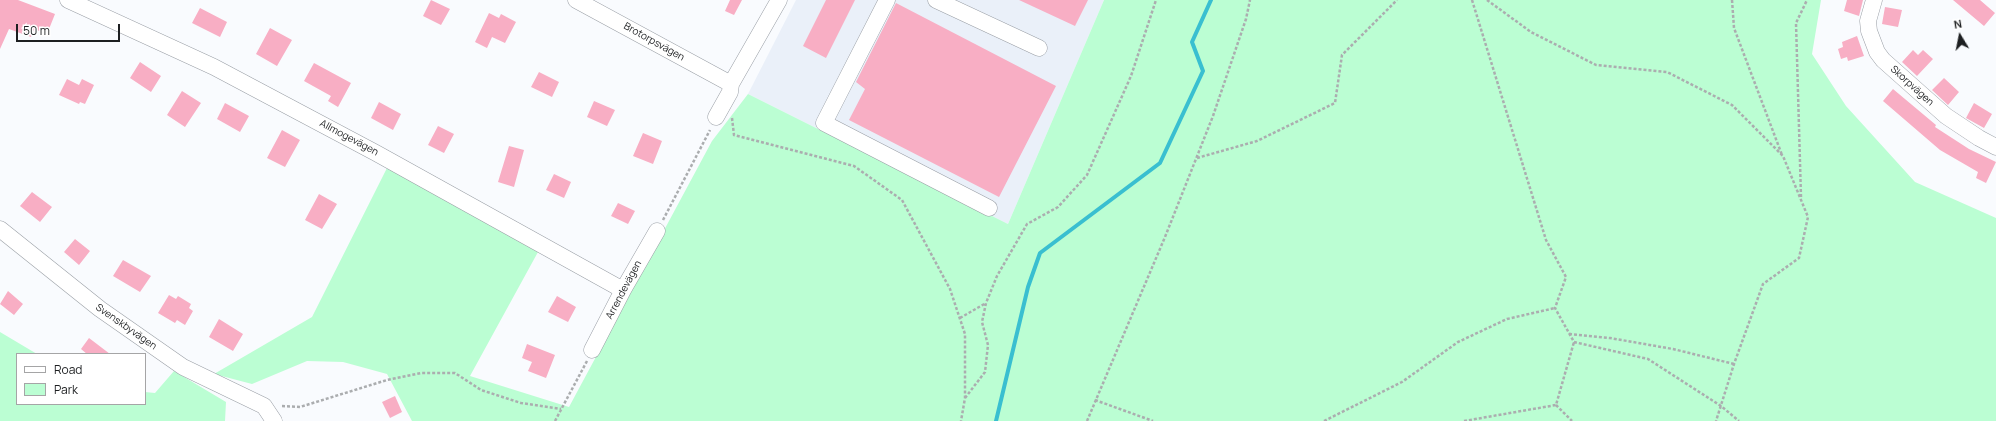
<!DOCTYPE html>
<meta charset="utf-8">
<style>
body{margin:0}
#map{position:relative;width:1996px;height:421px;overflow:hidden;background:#f9fbfe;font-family:Manrope,sans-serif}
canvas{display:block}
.legend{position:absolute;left:16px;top:353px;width:130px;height:52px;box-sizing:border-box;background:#fff;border:1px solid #a5a5a6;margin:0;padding:5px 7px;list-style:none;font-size:12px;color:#1d1f21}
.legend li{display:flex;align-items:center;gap:8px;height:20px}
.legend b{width:20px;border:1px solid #a5a5a6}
.north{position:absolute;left:1940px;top:16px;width:40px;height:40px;-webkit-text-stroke:3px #fff;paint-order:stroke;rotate:350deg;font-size:11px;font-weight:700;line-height:16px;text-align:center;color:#1d1f21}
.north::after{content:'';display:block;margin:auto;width:14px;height:18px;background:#1d1f21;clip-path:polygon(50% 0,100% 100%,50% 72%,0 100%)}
.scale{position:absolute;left:16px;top:24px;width:104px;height:18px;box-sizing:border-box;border:2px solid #1d1f21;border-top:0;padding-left:5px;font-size:12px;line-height:14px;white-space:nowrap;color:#1d1f21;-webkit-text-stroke:3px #fff;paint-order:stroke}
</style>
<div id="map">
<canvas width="1996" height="421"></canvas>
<ul class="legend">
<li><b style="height:5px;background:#fff"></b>Road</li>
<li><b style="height:11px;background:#bbfed3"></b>Park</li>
</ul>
<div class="north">N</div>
<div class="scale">50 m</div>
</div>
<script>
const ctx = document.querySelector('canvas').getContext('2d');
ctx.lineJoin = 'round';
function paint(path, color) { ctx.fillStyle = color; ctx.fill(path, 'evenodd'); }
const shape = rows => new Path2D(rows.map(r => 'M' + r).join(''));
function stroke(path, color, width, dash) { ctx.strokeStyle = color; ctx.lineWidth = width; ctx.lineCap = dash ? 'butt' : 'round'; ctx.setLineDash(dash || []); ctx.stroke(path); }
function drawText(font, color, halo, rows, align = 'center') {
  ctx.font = font + ' Manrope,sans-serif'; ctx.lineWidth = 4; ctx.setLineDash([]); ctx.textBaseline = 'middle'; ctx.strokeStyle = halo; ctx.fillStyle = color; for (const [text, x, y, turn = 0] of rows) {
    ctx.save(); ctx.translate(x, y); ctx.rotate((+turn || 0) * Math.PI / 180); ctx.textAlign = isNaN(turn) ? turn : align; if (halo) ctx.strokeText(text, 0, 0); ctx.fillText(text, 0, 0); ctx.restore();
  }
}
paint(shape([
 [796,0,1104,0,1008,224,748,94]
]), '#eaf0f9');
paint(shape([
 [1104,0,1821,0,1812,54,1846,106,1915,182,1996,218,1996,421,412,421,387,374,343,362,307,361,252,384,214,374,312,317,387,168,538,252,470,376,569,407,712,141,748,94,1008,224],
 [0,332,37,354,17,354,17,404,145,404,145,392,155,393,174,371,226,402,225,421,0,421]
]), '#bbfed3');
stroke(shape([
 [996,421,1028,287,1040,253,1160,163,1203,71,1192,42,1211,0]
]), '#39bfd0', 4);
paint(shape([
 [0,0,18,0,55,14,47,34,34,29,31,37,9,29,0,49],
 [431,0,450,9,441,25,423,16],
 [730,0,742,0,734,15,725,11],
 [826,0,855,0,826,58,803,46],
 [1019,0,1088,0,1075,26],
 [1847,0,1863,0,1859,16,1844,11],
 [1953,0,1980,0,1995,13,1984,26],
 [896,3,1056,86,999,197,849,120,865,89,856,82],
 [1885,7,1902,10,1898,27,1882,24],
 [200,8,227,22,220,37,192,23],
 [489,13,499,18,501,14,516,22,505,43,492,37,487,48,475,42],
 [270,28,292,40,277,66,256,54],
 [1857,36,1864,56,1848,61,1847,57,1841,59,1838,49,1843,47,1842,42],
 [1913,50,1918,55,1923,50,1933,59,1917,76,1902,62],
 [140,62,161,76,151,92,130,78],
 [314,63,351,83,338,107,328,101,331,96,304,81],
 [539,72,559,82,552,97,531,87],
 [1944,78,1959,92,1948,105,1932,90],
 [67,79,79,85,82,79,94,85,85,104,80,102,79,104,59,95],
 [1893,89,1936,125,1935,127,1969,149,1996,162,1986,183,1976,178,1978,172,1940,150,1883,101],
 [182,91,201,103,185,127,167,115],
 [594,101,615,110,607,126,587,117],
 [379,102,401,114,393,130,371,118],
 [225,103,249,116,240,132,217,119],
 [1974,103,1992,114,1984,128,1966,118],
 [438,126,454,134,444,153,428,145],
 [282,130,300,140,285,167,267,158],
 [643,133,662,141,653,164,633,156],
 [509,146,524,150,514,187,498,182],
 [554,174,571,182,564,198,546,190],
 [32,192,52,207,40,222,20,206],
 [319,194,337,204,322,229,305,220],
 [618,203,635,211,628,224,611,216],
 [75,239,90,251,79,265,64,252],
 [123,260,151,276,140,292,113,276],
 [8,291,23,304,14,315,0,304],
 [169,295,176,299,178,296,191,304,189,308,193,311,185,325,177,320,175,323,158,313],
 [557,296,576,307,568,322,548,312],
 [219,319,243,334,233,351,209,337],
 [89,338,110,354,87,354,81,349],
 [527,344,555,355,546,378,528,371,532,362,522,358],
 [395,396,402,412,390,418,382,402]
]), '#f8aec4');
const minor = shape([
 [68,0,214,67,376,153,623,290],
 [576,0,731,84],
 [887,0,824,123,989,208],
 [936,0,1039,48],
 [1874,0,1868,21,1869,31,1877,52,1883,60,1946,116,1979,138,1996,147],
 [716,117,730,92,731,84,779,0],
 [0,229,100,309,183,367,264,406,274,421],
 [592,350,623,290,657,231]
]);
stroke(minor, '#999ea5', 17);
stroke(shape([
 [1472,0,1546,240,1566,277,1555,308,1574,342,1648,359,1721,406,1739,421],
 [1487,0,1531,32,1596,65,1667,72,1732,105,1783,156,1808,217,1799,258,1763,284,1734,364,1716,421],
 [1732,0,1734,28,1782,155],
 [732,118,734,135,854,166,902,200,950,289,965,334,965,398,961,421],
 [1197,158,1257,141,1335,103,1342,55,1397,0],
 [1801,197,1796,23,1807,0],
 [663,220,710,130],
 [960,318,986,303],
 [1569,334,1610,338,1673,349,1734,364],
 [965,398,985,372,988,345,982,322,986,303,997,276,1027,224,1058,207,1087,175,1131,76,1156,0],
 [1095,400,1153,421],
 [1556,405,1572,421],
 [282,406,300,407,387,380,421,373,455,373,481,390,521,403,561,409],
 [555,421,587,361],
 [1087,421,1165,237,1213,116,1246,19,1250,0],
 [1324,421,1402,382,1458,342,1507,319,1555,308],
 [1464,421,1556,405,1574,342]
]), '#abadaf', 2.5, [3, 2]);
stroke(minor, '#fff', 16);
drawText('10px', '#1d1f21', '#fff', [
 ["Brotorpsvägen",654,42,29],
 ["Skorpvägen",1912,86,42],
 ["Allmogevägen",349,138,28],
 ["Arrendevägen",624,290,-62],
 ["Svenskbyvägen",126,327,35]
]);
</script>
